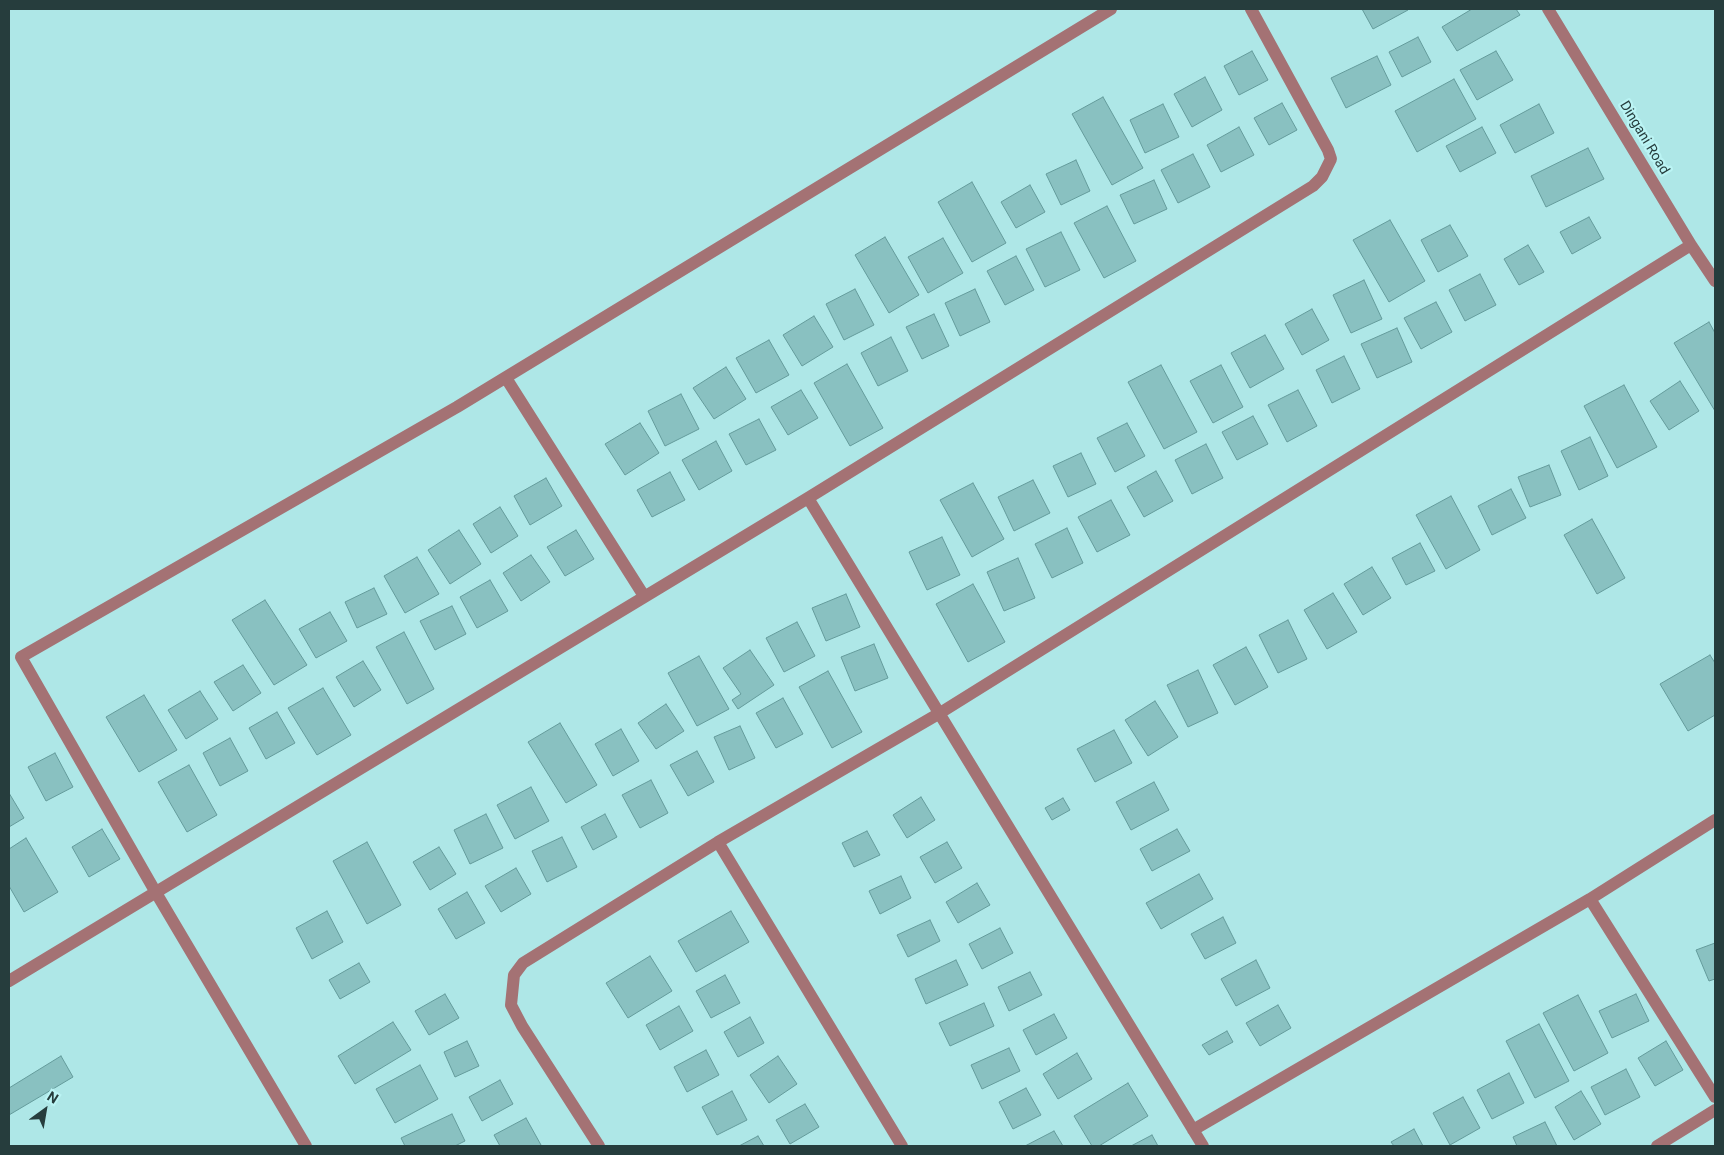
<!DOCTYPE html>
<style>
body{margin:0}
#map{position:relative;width:1724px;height:1155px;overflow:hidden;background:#aee7e7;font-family:Roboto,sans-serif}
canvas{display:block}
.frame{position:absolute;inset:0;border:10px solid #263d3d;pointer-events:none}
.north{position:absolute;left:20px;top:1085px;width:50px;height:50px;-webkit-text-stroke:4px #bbf4f4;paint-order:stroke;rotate:32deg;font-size:14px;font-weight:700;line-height:20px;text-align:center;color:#263d3d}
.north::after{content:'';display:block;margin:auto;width:18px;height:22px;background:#263d3d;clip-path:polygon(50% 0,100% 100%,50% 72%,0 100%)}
</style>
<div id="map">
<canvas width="1724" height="1155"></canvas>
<div class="frame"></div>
<div class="north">N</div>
</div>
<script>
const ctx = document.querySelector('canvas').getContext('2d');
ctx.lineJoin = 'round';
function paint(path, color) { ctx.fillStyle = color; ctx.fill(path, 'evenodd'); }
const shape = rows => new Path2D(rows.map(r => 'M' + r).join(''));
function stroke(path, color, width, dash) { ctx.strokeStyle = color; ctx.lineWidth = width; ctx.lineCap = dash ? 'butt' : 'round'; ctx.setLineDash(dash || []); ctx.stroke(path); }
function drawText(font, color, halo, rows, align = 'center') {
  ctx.font = font + ' Roboto,sans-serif'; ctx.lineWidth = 4.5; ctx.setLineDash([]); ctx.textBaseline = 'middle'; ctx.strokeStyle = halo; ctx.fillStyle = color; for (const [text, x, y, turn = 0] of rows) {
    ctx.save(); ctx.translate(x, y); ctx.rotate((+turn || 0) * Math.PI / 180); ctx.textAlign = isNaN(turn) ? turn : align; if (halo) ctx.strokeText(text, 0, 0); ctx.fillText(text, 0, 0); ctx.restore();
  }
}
const building = shape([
 [1362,9,1407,9,1408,10,1373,29,1362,9],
 [1472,9,1516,9,1520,15,1457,51,1442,27,1472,9],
 [1418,37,1431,62,1402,77,1389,52,1418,37],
 [1252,51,1268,80,1239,95,1224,66,1252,51],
 [1496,51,1513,80,1477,100,1460,70,1496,51],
 [1377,56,1391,85,1346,108,1331,78,1377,56],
 [1205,77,1222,110,1192,127,1174,94,1205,77],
 [1454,79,1476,119,1417,152,1395,111,1454,79],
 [1103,97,1143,168,1112,185,1072,114,1103,97],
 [1282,103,1297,130,1269,145,1254,118,1282,103],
 [1163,104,1179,137,1145,153,1130,120,1163,104],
 [1539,104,1554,133,1515,153,1500,125,1539,104],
 [1239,127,1254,155,1221,172,1207,145,1239,127],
 [1482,127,1496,153,1460,172,1446,146,1482,127],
 [1588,148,1604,179,1546,207,1531,176,1588,148],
 [1193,154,1210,187,1178,203,1161,170,1193,154],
 [1076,160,1090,191,1061,205,1046,174,1076,160],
 [1154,180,1167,209,1134,224,1120,195,1154,180],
 [972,182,1006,243,972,262,938,202,972,182],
 [1030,185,1045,212,1016,228,1001,202,1030,185],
 [1107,206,1136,261,1104,278,1074,223,1107,206],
 [1589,217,1601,238,1572,254,1560,232,1589,217],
 [1390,220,1425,281,1389,302,1353,240,1390,220],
 [1450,225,1468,256,1438,272,1421,240,1450,225],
 [1061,232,1080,270,1045,287,1026,249,1061,232],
 [885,237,919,295,889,313,855,255,885,237],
 [943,238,963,273,928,293,908,257,943,238],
 [1528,245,1544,272,1519,285,1504,259,1528,245],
 [1016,256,1034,290,1005,305,987,271,1016,256],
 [1480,274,1496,305,1465,321,1449,290,1480,274],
 [1364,280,1382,319,1351,333,1333,295,1364,280],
 [855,289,874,325,844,340,826,304,855,289],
 [975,289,990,322,960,336,945,303,975,289],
 [1436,302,1452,332,1421,349,1404,318,1436,302],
 [1312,309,1329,340,1302,355,1285,324,1312,309],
 [934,314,949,346,922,359,906,327,934,314],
 [814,316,833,347,802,366,783,335,814,316],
 [1709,322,1715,333,1715,411,1674,343,1709,322],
 [1397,328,1412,362,1377,378,1361,344,1397,328],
 [1265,335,1284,369,1250,388,1231,353,1265,335],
 [891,337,908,371,878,386,861,353,891,337],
 [769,340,789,375,756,393,736,358,769,340],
 [1344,356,1360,389,1332,403,1316,370,1344,356],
 [847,364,883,428,850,446,814,383,847,364],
 [1161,365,1197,432,1164,449,1128,382,1161,365],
 [1221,365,1243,407,1213,423,1190,381,1221,365],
 [726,367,746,399,714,419,693,388,726,367],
 [1680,381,1699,411,1669,430,1650,401,1680,381],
 [1624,385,1657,447,1617,468,1584,406,1624,385],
 [801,390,818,418,788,435,771,407,801,390],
 [1298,390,1317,426,1287,442,1268,405,1298,390],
 [681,394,699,429,665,446,648,411,681,394],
 [1253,416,1268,444,1237,460,1222,432,1253,416],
 [759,419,776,450,746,465,729,434,759,419],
 [640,423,659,453,625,475,605,444,640,423],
 [1127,423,1145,456,1115,472,1097,438,1127,423],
 [1590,437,1608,476,1579,490,1561,451,1590,437],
 [716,441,732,471,699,490,682,460,716,441],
 [1206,444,1223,478,1192,494,1175,460,1206,444],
 [1081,453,1096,484,1068,497,1053,466,1081,453],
 [1549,465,1561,495,1530,507,1518,477,1549,465],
 [1156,471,1173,501,1144,517,1127,487,1156,471],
 [670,472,685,500,652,517,637,490,670,472],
 [546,478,562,506,530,525,514,496,546,478],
 [1033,480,1050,513,1014,531,998,497,1033,480],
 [973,483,1004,539,972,557,940,500,973,483],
 [1511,489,1526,518,1492,535,1478,506,1511,489],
 [1451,496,1480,550,1446,569,1416,515,1451,496],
 [1111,500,1130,535,1097,552,1078,517,1111,500],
 [500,507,518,536,491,553,473,524,500,507],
 [1592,519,1625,578,1597,594,1564,535,1592,519],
 [1067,528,1083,563,1052,578,1035,544,1067,528],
 [459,530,481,564,450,584,428,550,459,530],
 [576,530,594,559,565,576,547,547,576,530],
 [942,537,960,575,927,590,909,552,942,537],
 [1420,543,1435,571,1406,585,1392,558,1420,543],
 [531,555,550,582,521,601,503,573,531,555],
 [417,557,439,594,405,613,384,576,417,557],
 [1018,558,1035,598,1004,611,987,572,1018,558],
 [1372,567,1391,598,1363,615,1344,584,1372,567],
 [490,580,508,611,477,628,460,597,490,580],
 [973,584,1005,642,968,662,936,604,973,584],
 [374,588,387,614,357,628,345,602,374,588],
 [1333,593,1357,632,1327,649,1304,610,1333,593],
 [846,594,860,627,826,641,812,608,846,594],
 [265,600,307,665,274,685,232,620,265,600],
 [452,606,466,634,435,650,420,621,452,606],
 [330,612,347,641,316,658,299,629,330,612],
 [1288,620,1307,659,1278,673,1259,635,1288,620],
 [797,622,815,656,784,672,766,638,797,622],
 [404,632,434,689,407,704,376,647,404,632],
 [874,644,888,678,855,691,841,657,874,644],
 [1246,647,1268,687,1235,705,1213,665,1246,647],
 [750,650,774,685,738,709,732,700,741,694,723,668,750,650],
 [1710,655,1715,663,1715,715,1688,731,1660,684,1710,655],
 [699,656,729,709,697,726,668,673,699,656],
 [363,661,381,690,354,707,336,677,363,661],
 [243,665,261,693,233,711,214,682,243,665],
 [1198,670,1218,713,1188,727,1167,685,1198,670],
 [828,671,862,732,832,748,799,687,828,671],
 [323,688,351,735,317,755,288,708,323,688],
 [200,691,218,719,186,739,168,710,200,691],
 [144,695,177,750,139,772,106,717,144,695],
 [783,698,803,734,776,748,756,713,783,698],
 [1155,701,1178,737,1148,756,1125,720,1155,701],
 [666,704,684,731,656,749,638,723,666,704],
 [277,712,295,743,266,759,249,728,277,712],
 [560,723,597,785,566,803,528,742,560,723],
 [740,726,755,758,729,770,714,737,740,726],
 [621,729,639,761,613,776,595,744,621,729],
 [1114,730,1132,763,1095,782,1077,749,1114,730],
 [230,738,248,771,220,786,203,753,230,738],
 [697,751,714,782,688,796,670,765,697,751],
 [55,753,73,787,46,801,28,767,55,753],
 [189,765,217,815,187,832,158,782,189,765],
 [651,780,668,813,640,828,622,795,651,780],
 [1154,782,1169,810,1131,830,1116,802,1154,782],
 [531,787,549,821,515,839,497,805,531,787],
 [9,793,24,818,9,827,9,793],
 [921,797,935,820,907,838,893,815,921,797],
 [1063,798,1070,810,1052,820,1045,808,1063,798],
 [486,814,503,848,470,864,454,830,486,814],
 [605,814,617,837,593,850,581,827,605,814],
 [102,829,120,859,89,877,72,847,102,829],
 [1177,829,1190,851,1152,871,1140,849,1177,829],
 [867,831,880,855,854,867,842,843,867,831],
 [562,837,577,867,547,882,532,851,562,837],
 [26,838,58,892,24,912,9,886,9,849,26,838],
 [367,842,401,905,367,924,333,861,367,842],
 [947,842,962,868,935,883,920,857,947,842],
 [439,847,456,874,430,890,413,862,439,847],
 [516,868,531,894,501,912,485,886,516,868],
 [1199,874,1213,899,1161,929,1146,903,1199,874],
 [901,876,911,898,880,914,869,891,901,876],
 [977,883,990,905,958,923,946,902,977,883],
 [467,892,485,923,456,939,438,909,467,892],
 [327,911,343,942,312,959,296,928,327,911],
 [731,911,749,942,696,972,678,941,731,911],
 [1223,917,1236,943,1205,959,1191,934,1223,917],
 [930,920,940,941,908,957,897,935,930,920],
 [1000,928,1013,953,982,969,969,944,1000,928],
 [1715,943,1715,979,1709,981,1696,950,1715,943],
 [650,956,672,991,628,1018,606,983,650,956],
 [956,960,968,985,926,1004,915,979,956,960],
 [1256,960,1270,988,1236,1006,1221,979,1256,960],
 [359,963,370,982,340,999,329,980,359,963],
 [1030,972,1042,995,1009,1011,998,987,1030,972],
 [725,975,740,1003,711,1018,696,991,725,975],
 [445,994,459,1018,429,1035,415,1011,445,994],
 [1636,994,1649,1021,1612,1038,1599,1011,1636,994],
 [1578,995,1608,1053,1574,1071,1543,1013,1578,995],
 [984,1003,994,1026,950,1046,939,1023,984,1003],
 [1278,1005,1291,1028,1260,1046,1246,1023,1278,1005],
 [679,1006,693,1031,660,1050,646,1025,679,1006],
 [1054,1014,1067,1038,1036,1055,1023,1030,1054,1014],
 [750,1017,764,1043,738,1057,724,1032,750,1017],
 [393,1022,411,1050,355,1084,338,1056,393,1022],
 [1539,1024,1569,1081,1535,1098,1506,1041,1539,1024],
 [1227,1031,1233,1042,1209,1055,1202,1045,1227,1031],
 [467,1041,479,1066,455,1077,444,1052,467,1041],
 [1666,1041,1683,1070,1655,1086,1638,1058,1666,1041],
 [1009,1048,1020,1071,982,1089,971,1065,1009,1048],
 [706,1050,719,1075,687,1092,674,1067,706,1050],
 [1077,1053,1092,1079,1058,1099,1043,1074,1077,1053],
 [61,1056,73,1077,9,1115,9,1088,61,1056],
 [778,1056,797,1084,769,1103,750,1075,778,1056],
 [420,1065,438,1099,395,1123,376,1089,420,1065],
 [1626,1069,1640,1097,1605,1115,1591,1087,1626,1069],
 [1509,1073,1524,1103,1492,1119,1477,1090,1509,1073],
 [500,1080,513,1104,482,1121,469,1097,500,1080],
 [1128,1083,1148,1116,1099,1146,1092,1146,1074,1116,1128,1083],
 [1026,1088,1041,1115,1013,1129,999,1102,1026,1088],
 [732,1091,747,1120,717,1135,702,1107,732,1091],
 [1581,1091,1601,1124,1574,1140,1555,1107,1581,1091],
 [1463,1097,1480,1128,1450,1145,1433,1113,1463,1097],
 [805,1104,819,1127,790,1144,776,1120,805,1104],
 [452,1114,465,1141,455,1146,405,1146,401,1138,452,1114],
 [526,1118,541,1145,539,1146,500,1146,494,1135,526,1118],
 [1545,1122,1557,1146,1517,1146,1513,1137,1545,1122],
 [1414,1129,1423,1146,1394,1146,1391,1142,1414,1129],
 [1054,1131,1063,1146,1025,1146,1054,1131],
 [1152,1135,1158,1146,1131,1146,1152,1135],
 [758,1136,764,1146,739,1146,758,1136]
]);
paint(building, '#89c1c1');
stroke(building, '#649b9b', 1);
stroke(shape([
 [1548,9,1691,245,1715,281],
 [506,378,644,596],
 [808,498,1203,1146],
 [718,842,902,1146],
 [1590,899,1715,1097],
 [9,981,808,498,1313,186,1322,177,1331,159,1328,150,1251,9],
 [1193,1130,1590,899,1715,820],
 [306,1146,155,891,21,657,457,407,1111,9],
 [599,1146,522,1026,511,1005,514,975,523,963,718,842,940,713,1691,245],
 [1657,1146,1715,1110]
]), '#a47274', 12);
drawText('14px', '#263d3d', '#bbf4f4', [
 ["Dingani Road",1644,138,59]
]);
</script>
